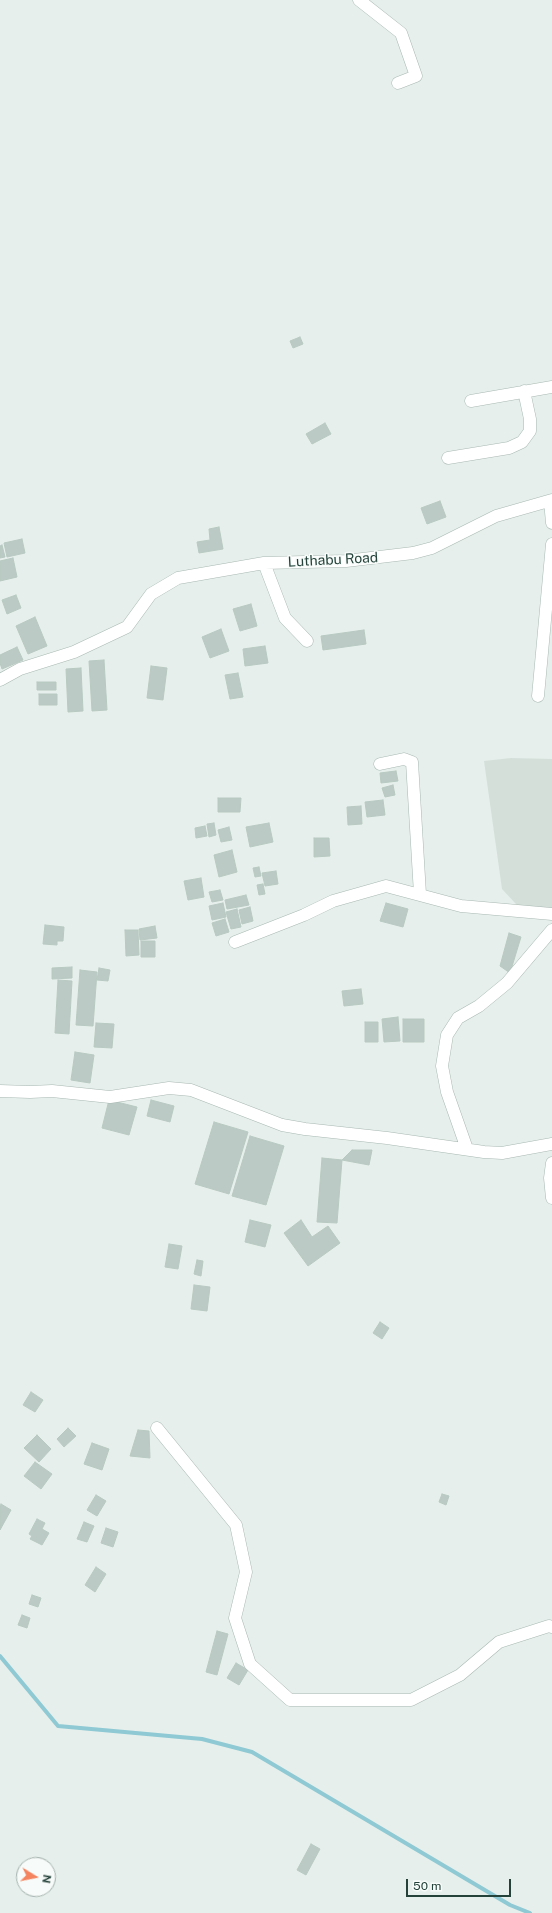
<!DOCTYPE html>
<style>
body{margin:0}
#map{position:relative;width:552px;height:1913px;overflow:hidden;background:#e6efeb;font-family:"Public Sans",sans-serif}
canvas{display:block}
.north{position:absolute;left:16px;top:1857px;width:40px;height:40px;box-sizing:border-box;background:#f7fbf9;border:1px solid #a3b1ad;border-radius:50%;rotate:100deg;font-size:11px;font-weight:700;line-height:16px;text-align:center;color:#24423a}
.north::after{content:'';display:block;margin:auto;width:14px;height:18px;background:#f4845f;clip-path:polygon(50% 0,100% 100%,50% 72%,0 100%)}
.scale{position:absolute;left:406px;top:1879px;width:105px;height:18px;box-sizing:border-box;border:2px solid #24423a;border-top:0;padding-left:5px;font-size:12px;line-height:14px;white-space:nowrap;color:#24423a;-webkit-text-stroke:3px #f7fbf9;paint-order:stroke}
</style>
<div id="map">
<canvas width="552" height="1913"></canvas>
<div class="north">N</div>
<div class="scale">50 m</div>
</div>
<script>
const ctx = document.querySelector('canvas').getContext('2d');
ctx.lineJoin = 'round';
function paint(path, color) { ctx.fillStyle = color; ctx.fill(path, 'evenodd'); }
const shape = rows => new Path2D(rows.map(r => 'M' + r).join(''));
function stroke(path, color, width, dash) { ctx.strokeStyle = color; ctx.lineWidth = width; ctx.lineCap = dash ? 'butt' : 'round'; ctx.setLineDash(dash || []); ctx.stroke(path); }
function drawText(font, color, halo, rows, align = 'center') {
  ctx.font = font + ' "Public Sans",sans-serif'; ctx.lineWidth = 3; ctx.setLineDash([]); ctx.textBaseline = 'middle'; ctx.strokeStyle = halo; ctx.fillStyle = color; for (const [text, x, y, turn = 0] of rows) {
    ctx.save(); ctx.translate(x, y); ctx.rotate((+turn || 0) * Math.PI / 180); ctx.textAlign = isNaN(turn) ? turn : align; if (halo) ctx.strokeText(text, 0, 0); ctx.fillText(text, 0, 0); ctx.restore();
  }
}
paint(shape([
 [511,758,552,759,552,915,528,917,502,889,484,761]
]), '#d4dfda');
stroke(shape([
 [0,1656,58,1726,202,1739,252,1752,510,1905,530,1913]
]), '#8ec9d4', 4);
const building = shape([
 [300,337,303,344,293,348,290,341,300,337],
 [325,423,331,434,312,444,306,434,325,423],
 [440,501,446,517,427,524,421,508,440,501],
 [219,527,223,549,199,553,197,542,210,540,209,529,219,527],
 [22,539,25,553,7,557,4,543,22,539],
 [2,545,5,557,0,558,0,546,2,545],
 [13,558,17,577,0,581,0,561,13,558],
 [16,595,21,608,7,614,2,600,16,595],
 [251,604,257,626,240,631,233,609,251,604],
 [35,617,47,646,28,654,16,626,35,617],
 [221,629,229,651,210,658,202,637,221,629],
 [364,630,366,644,323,650,321,636,364,630],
 [265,646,268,663,245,666,243,649,265,646],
 [17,647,23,660,2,669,0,663,0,655,17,647],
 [104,660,107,710,92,711,89,661,104,660],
 [151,666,167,668,163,700,147,698,151,666],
 [81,668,83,711,68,712,66,669,81,668],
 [238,673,243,697,230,699,225,675,238,673],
 [37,682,56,682,56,690,37,690,37,682],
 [39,694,57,694,57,705,39,705,39,694],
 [396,771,398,781,381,783,380,773,396,771],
 [393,785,395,795,385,797,382,788,393,785],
 [218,798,241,798,240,812,218,812,218,798],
 [383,800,385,815,367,817,365,802,383,800],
 [361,806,362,824,348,825,347,807,361,806],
 [214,823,216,835,209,837,207,824,214,823],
 [269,823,273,842,250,847,246,827,269,823],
 [205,826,207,836,196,838,195,828,205,826],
 [229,827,232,840,221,842,218,830,229,827],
 [314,838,329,838,330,856,314,857,314,838],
 [232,850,237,872,219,877,214,855,232,850],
 [259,867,261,876,255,877,253,868,259,867],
 [276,871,278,884,265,886,262,873,276,871],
 [201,878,204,897,188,900,184,881,201,878],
 [263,884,265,894,259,895,257,885,263,884],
 [220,890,223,900,212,902,209,892,220,890],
 [246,895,249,905,227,909,225,900,246,895],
 [223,903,226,917,212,920,209,906,223,903],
 [386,903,408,909,403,927,380,921,386,903],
 [250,907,253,921,242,924,239,910,250,907],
 [237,909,241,927,231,929,226,912,237,909],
 [225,919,229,932,216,936,212,923,225,919],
 [45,925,64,927,63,941,57,941,57,945,43,944,45,925],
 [155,926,157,938,140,940,139,929,155,926],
 [125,930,138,930,139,955,126,956,125,930],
 [509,933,521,937,510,973,500,966,509,933],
 [141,941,155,941,155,957,141,957,141,941],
 [72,967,72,978,52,979,52,968,72,967],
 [99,968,110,970,108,981,97,980,99,968],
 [80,970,97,972,93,1026,76,1025,80,970],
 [58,980,72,981,69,1034,55,1033,58,980],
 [361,989,363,1004,344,1006,342,991,361,989],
 [398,1017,400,1041,384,1042,382,1019,398,1017],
 [403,1019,424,1019,424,1042,403,1042,403,1019],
 [365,1022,378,1022,378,1042,365,1042,365,1022],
 [96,1023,114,1024,112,1048,94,1047,96,1023],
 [75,1052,94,1055,90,1083,71,1080,75,1052],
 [109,1100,137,1107,129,1135,102,1128,109,1100],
 [151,1100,174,1106,170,1122,147,1116,151,1100],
 [214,1122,248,1132,229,1194,195,1184,214,1122],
 [250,1136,284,1146,266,1205,232,1196,250,1136],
 [352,1150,372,1150,369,1165,342,1160,352,1150],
 [322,1158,342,1160,337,1223,317,1222,322,1158],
 [250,1220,271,1225,265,1247,245,1242,250,1220],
 [301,1220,312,1237,328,1226,340,1243,308,1266,284,1233,301,1220],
 [169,1244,182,1246,178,1269,165,1267,169,1244],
 [197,1260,203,1261,201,1276,194,1274,197,1260],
 [194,1285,210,1287,207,1311,191,1309,194,1285],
 [380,1322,389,1328,382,1339,373,1333,380,1322],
 [31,1392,43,1400,35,1412,23,1405,31,1392],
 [68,1428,76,1436,64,1447,57,1439,68,1428],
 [138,1430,149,1431,150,1458,130,1456,138,1430],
 [37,1435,51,1449,39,1462,24,1448,37,1435],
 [92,1443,109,1449,102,1470,84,1464,92,1443],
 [35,1462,52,1474,41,1489,24,1476,35,1462],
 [442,1494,449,1496,446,1505,439,1502,442,1494],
 [96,1495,106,1501,97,1516,87,1510,96,1495],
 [1,1504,11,1510,0,1530,0,1506,1,1504],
 [37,1519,45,1523,42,1529,49,1533,42,1545,30,1539,32,1536,29,1534,37,1519],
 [84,1522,94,1526,87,1542,77,1539,84,1522],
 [106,1528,118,1532,113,1547,101,1543,106,1528],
 [96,1567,106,1574,95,1592,85,1585,96,1567],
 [32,1595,41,1598,38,1607,29,1604,32,1595],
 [22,1615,30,1618,27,1628,18,1625,22,1615],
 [217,1631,228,1634,217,1675,206,1672,217,1631],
 [236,1663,248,1670,239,1685,227,1678,236,1663],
 [311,1844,320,1849,306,1875,297,1870,311,1844]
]);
paint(building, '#bbcac4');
stroke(building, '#b8c9c2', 1);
const minor = shape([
 [359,0,401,33,416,76,398,83],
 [471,401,552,387],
 [448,458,509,448,522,442,530,431,530,419,524,391],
 [550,501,552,523],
 [264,563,285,618,307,641],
 [0,680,20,669,74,652,127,627,151,594,178,578,264,563,346,561,413,553,432,548,496,516,552,500],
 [538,696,552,544],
 [380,764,404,759,412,762,420,894],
 [235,942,304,915,333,901,386,886,461,906,552,914],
 [0,1091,30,1092,52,1091,110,1097,169,1088,191,1090,282,1125,305,1129,387,1138,484,1152,502,1153,552,1144],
 [467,1149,447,1092,442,1066,447,1035,458,1018,479,1006,507,983,552,930],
 [552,1163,550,1178,552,1198],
 [157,1428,236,1525,246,1572,235,1618,250,1664,290,1700,411,1700,460,1675,499,1642,549,1626,552,1627]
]);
stroke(minor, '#a8b8b2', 13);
stroke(minor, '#fff', 12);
drawText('14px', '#24423a', '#f7fbf9', [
 ["Luthabu Road",333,560,-3]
]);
</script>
